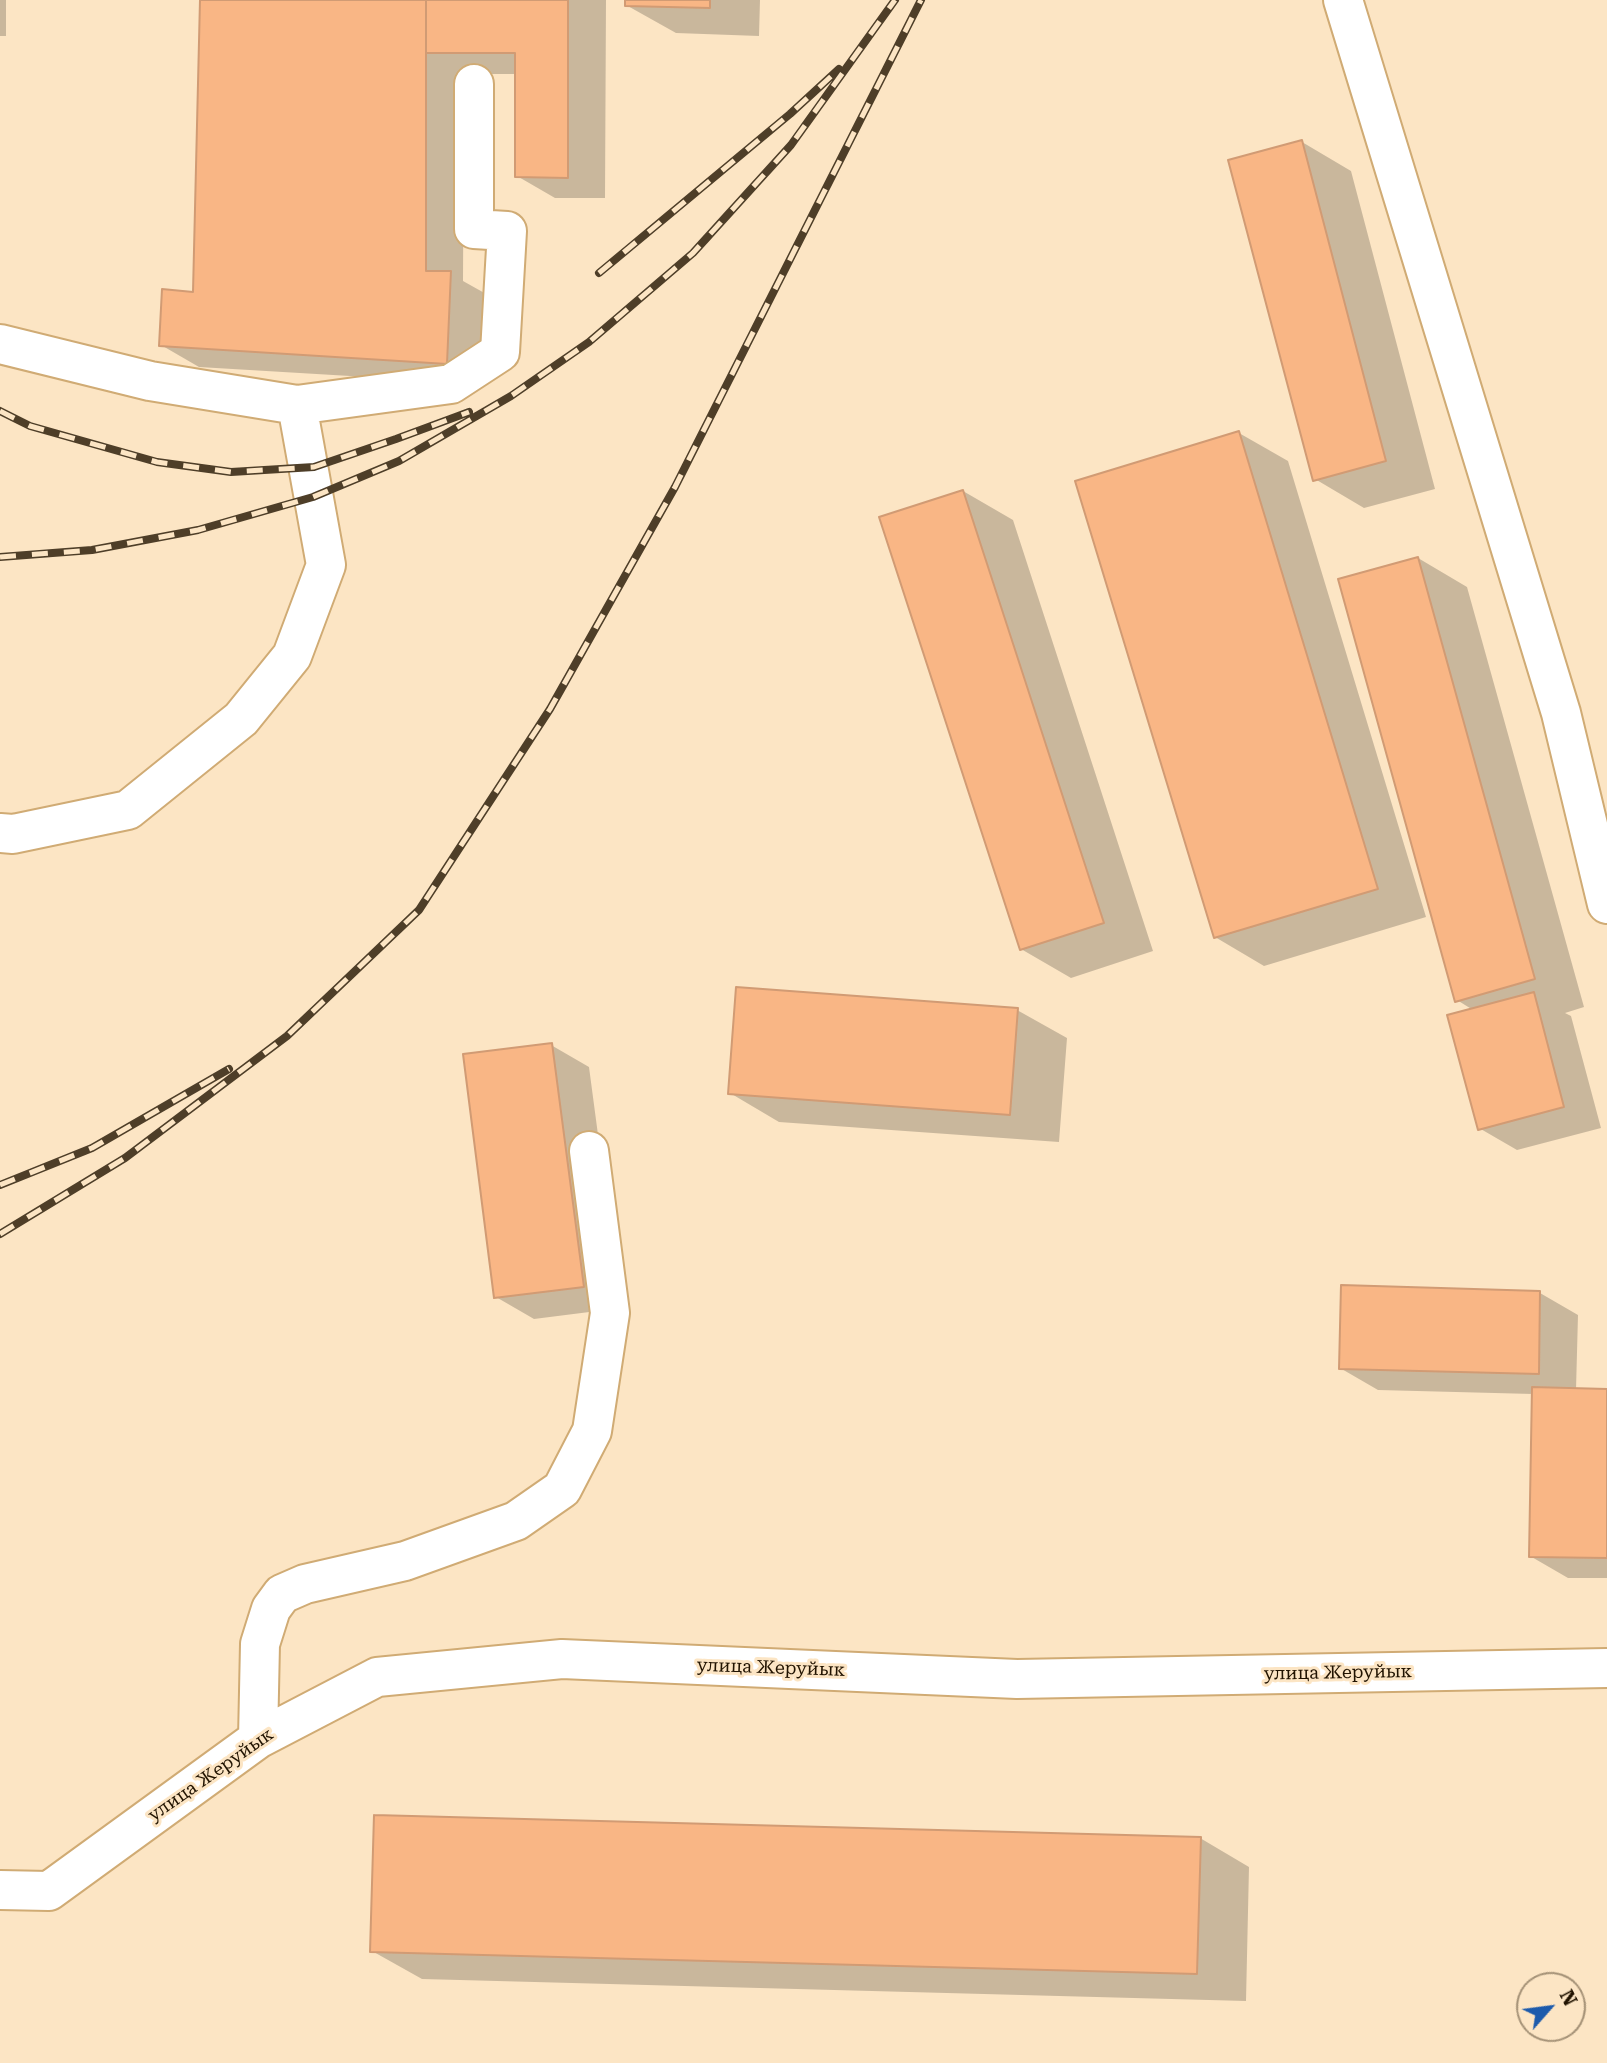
<!DOCTYPE html>
<meta charset="utf-8">
<style>
body{margin:0}
#map{position:relative;width:1607px;height:2063px;overflow:hidden;background:#fce5c4;font-family:"Roboto Serif",serif}
canvas{display:block}
.north{position:absolute;left:1516px;top:1972px;width:70px;height:70px;box-sizing:border-box;background:#fce5c4;border:2px solid #a49176;border-radius:50%;rotate:62deg;font-size:19px;font-weight:700;line-height:28px;text-align:center;color:#211300}
.north::after{content:'';display:block;margin:auto;width:24px;height:32px;background:#1d5bac;clip-path:polygon(50% 0,100% 100%,50% 72%,0 100%)}
</style>
<div id="map">
<canvas width="1607" height="2063"></canvas>
<div class="north">N</div>
</div>
<script>
const ctx = document.querySelector('canvas').getContext('2d');
ctx.lineJoin = 'round';
function paint(path, color) { ctx.fillStyle = color; ctx.fill(path, 'evenodd'); }
const shape = rows => new Path2D(rows.map(r => 'M' + r).join(''));
function stroke(path, color, width, dash) { ctx.strokeStyle = color; ctx.lineWidth = width; ctx.lineCap = dash ? 'butt' : 'round'; ctx.setLineDash(dash || []); ctx.stroke(path); }
function drawText(font, color, halo, rows, align = 'center') {
  ctx.font = font + ' "Roboto Serif",serif'; ctx.lineWidth = 6; ctx.setLineDash([]); ctx.textBaseline = 'middle'; ctx.strokeStyle = halo; ctx.fillStyle = color; for (const [text, x, y, turn = 0] of rows) {
    ctx.save(); ctx.translate(x, y); ctx.rotate((+turn || 0) * Math.PI / 180); ctx.textAlign = isNaN(turn) ? turn : align; if (halo) ctx.strokeText(text, 0, 0); ctx.fillText(text, 0, 0); ctx.restore();
  }
}
paint(shape([
 [0,0,6,0,6,36,0,36],
 [201,0,606,0,605,198,555,198,517,176,517,74,464,74,463,281,488,295,484,384,199,367,161,345,194,293],
 [627,0,760,0,759,36,676,33,626,5],
 [1302,142,1351,171,1435,489,1364,508,1315,479],
 [1239,433,1288,461,1426,917,1264,966,1215,937],
 [963,491,1013,520,1153,951,1071,978,1021,949],
 [1418,558,1467,587,1584,1007,1565,1013,1571,1016,1601,1128,1517,1150,1479,1128,1473,1010,1457,1000],
 [1017,1010,1067,1038,1059,1142,779,1122,730,1093],
 [551,1045,589,1067,621,1308,534,1319,496,1297],
 [1540,1293,1578,1315,1576,1390,1607,1391,1607,1578,1568,1578,1530,1556,1533,1394,1378,1390,1340,1368],
 [1200,1838,1249,1867,1246,2001,422,1979,372,1951]
]), '#0003');
const building = shape([
 [200,0,426,0,426,271,451,271,447,364,159,346,162,289,193,292,200,0],
 [426,0,568,0,568,178,515,177,515,53,426,53,426,0],
 [625,0,710,0,710,8,625,6,625,0],
 [1302,140,1386,461,1313,481,1228,160,1302,140],
 [1239,431,1378,889,1214,938,1075,481,1239,431],
 [963,490,1104,923,1020,950,879,517,963,490],
 [1418,557,1535,979,1455,1002,1338,579,1418,557],
 [736,987,1018,1008,1010,1115,728,1094,736,987],
 [1534,992,1564,1107,1478,1130,1447,1015,1534,992],
 [552,1043,584,1287,494,1298,463,1054,552,1043],
 [1341,1285,1540,1291,1539,1374,1339,1369,1341,1285],
 [1532,1387,1607,1389,1607,1558,1529,1557,1532,1387],
 [374,1815,1201,1837,1197,1974,370,1952,374,1815]
]);
paint(building, '#f9b685');
stroke(building, '#d19b74', 2);
const minor = shape([
 [1343,0,1561,713,1607,904],
 [0,344,150,381,297,405,451,384,500,352,507,231,474,229,474,84],
 [0,833,13,834,128,810,241,719,292,656,326,565,297,405],
 [258,1739,260,1644,271,1609,282,1594,305,1584,405,1561,516,1521,562,1489,592,1431,610,1313,589,1151],
 [0,1890,49,1891,258,1739,377,1677,562,1659,1017,1679,1607,1668]
]);
stroke(minor, '#d0ab74', 42);
stroke(minor, '#fff', 38);
const rail = shape([
 [599,273,790,114,839,69],
 [0,411,30,426,157,462,231,472,314,467,396,439,469,412],
 [0,557,92,550,198,530,313,497,399,461,511,396,589,342,693,253,791,145,895,0],
 [0,1185,92,1148,229,1069],
 [0,1234,125,1158,287,1036,419,910,550,709,675,487,921,0]
]);
stroke(rail, '#4e3e28', 8);
stroke(rail, '#fce5c4', 5, [16]);
drawText('18px', '#211300', '#fce5c4', [
 ["улица Жеруйык",771,1668,2],
 ["улица Жеруйык",1338,1673,-1],
 ["улица Жеруйык",211,1775,-35]
]);
</script>
